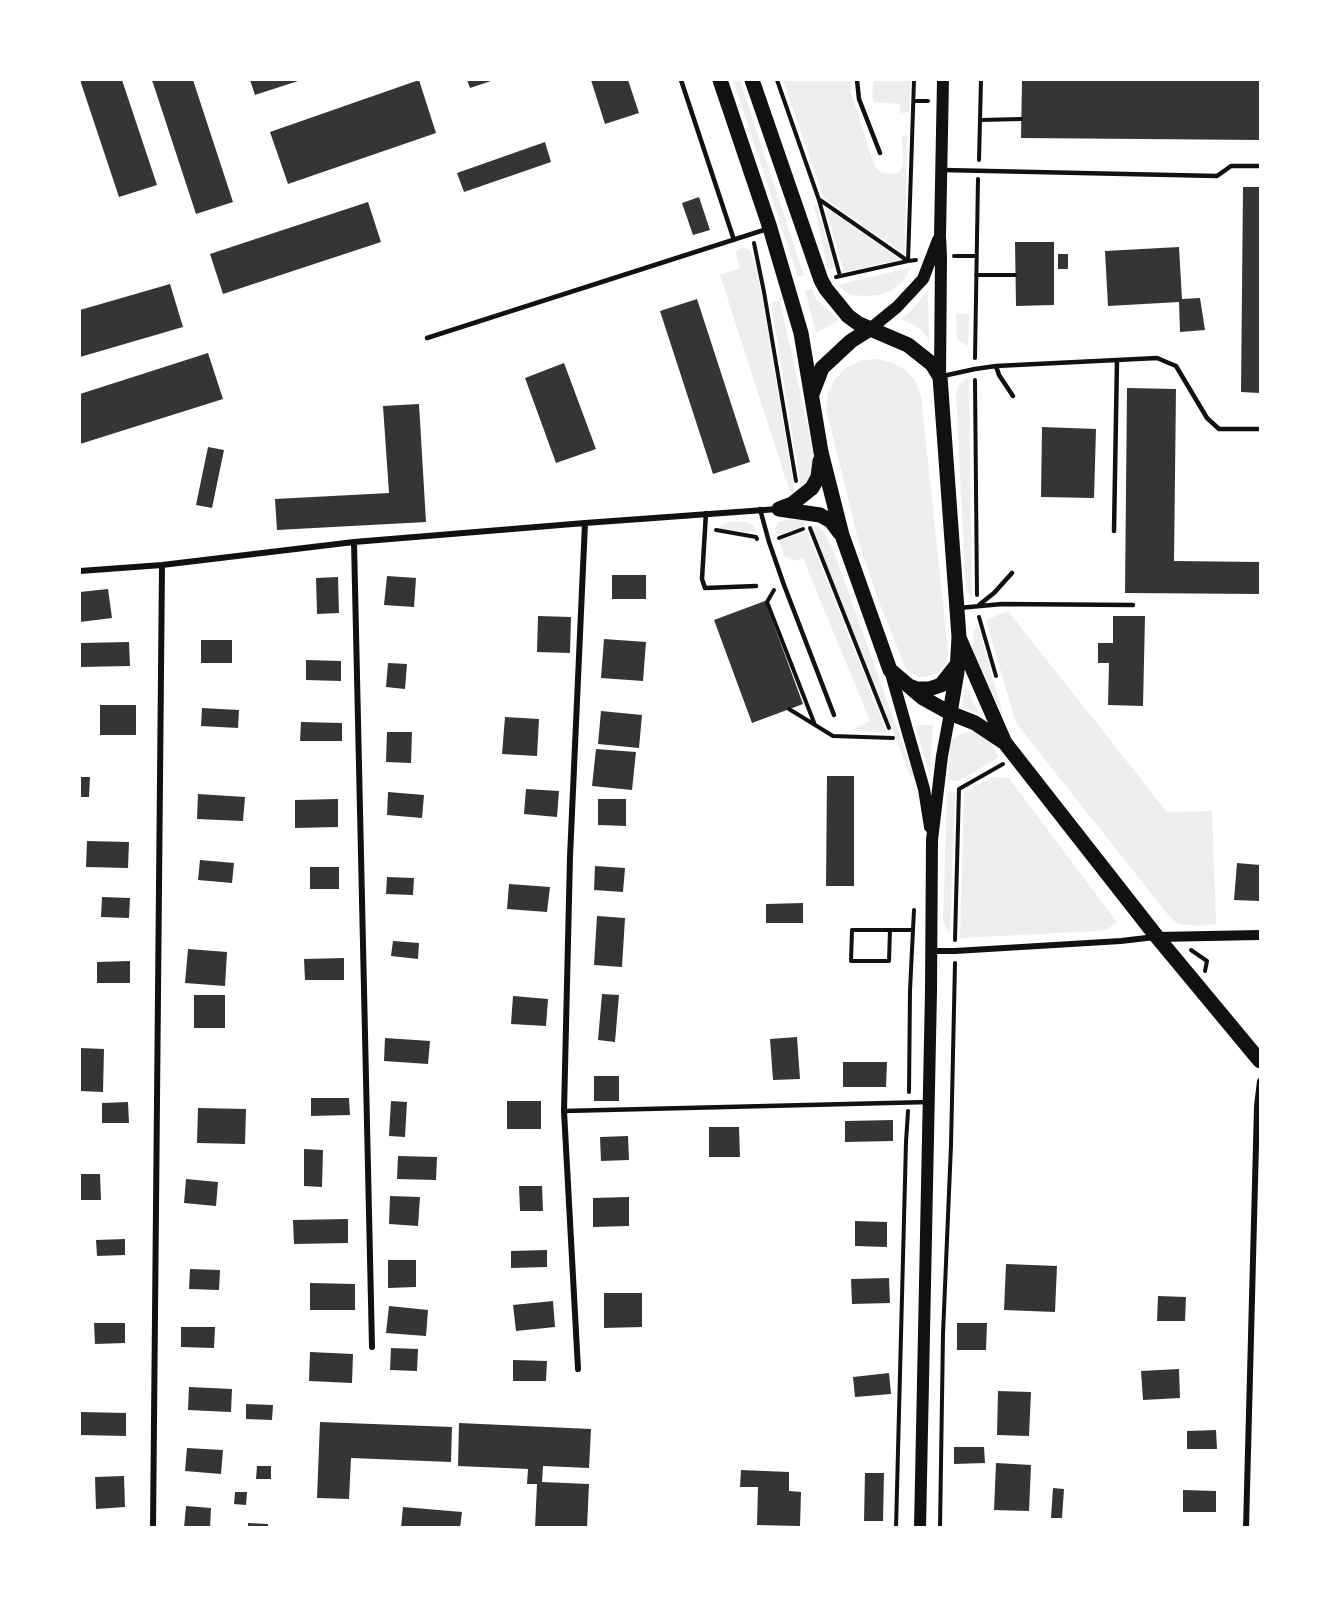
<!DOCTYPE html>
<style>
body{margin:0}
#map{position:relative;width:1340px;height:1607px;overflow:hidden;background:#fff;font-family:"Sofia Sans Condensed",sans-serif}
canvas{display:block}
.frame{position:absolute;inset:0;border:81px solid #fff;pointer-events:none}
</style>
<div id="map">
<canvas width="1340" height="1607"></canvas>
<div class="frame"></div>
</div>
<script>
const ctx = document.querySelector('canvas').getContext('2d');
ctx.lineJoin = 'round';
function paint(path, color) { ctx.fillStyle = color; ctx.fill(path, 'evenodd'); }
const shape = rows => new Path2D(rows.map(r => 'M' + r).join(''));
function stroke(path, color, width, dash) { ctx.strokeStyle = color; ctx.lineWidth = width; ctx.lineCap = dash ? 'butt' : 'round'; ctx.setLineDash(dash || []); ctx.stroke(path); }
paint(shape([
 [733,80,740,80,804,276,798,277],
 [783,80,852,80,851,93,875,167,882,173,893,174,900,172,903,164,902,136,907,136,905,254,824,198],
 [874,80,911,80,909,112,900,113,900,104,874,102,872,95],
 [817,205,835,268,828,269,814,206],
 [825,207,901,260,844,272],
 [743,248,749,249,753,256,761,292,795,493,791,495,720,275,740,268,736,252,738,250],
 [910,268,905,279,899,285,890,291,878,295,865,296,850,295,837,285],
 [812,289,816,299,839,320,816,333,805,291],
 [928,290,929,340,924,333,916,326,901,319,911,311],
 [780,300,814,456,814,466,811,474,806,484,801,489,771,302],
 [956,314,969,314,968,346,957,339],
 [878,359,893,363,904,369,915,380,921,396,948,650,947,663,944,668,938,673,925,677,918,677,906,669,879,602,859,543,826,409,828,393,835,379,846,368,862,360],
 [969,378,972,596,967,592,965,578,956,393,961,382],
 [789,519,804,521,805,526,777,535,775,528,779,522],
 [728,522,746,522,753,526,757,533,716,529],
 [811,525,819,528,824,532,833,549,914,776,911,777],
 [807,531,887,733,852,730,870,721,803,558,796,561,785,557,779,541],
 [1008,611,1167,812,1212,811,1216,924,1200,926,1178,924,1169,916,1016,723,986,620],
 [978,626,1004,718,974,654,972,645,974,631],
 [965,686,980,715,962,707],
 [915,725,933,725,930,774,920,742],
 [968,732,976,732,987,738,999,757,959,781,948,780,949,744,953,739,961,734],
 [992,777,1009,778,1117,922,1108,929,1097,931,960,938,964,792],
 [947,792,955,793,950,933,946,929,943,920]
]), '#eee');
paint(shape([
 [80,80,122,80,157,185,119,197],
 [152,80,193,80,233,202,196,214],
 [250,80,301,80,255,95],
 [419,80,436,133,288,184,270,132],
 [467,80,494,80,470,88],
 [591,80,628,80,639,113,605,124],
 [1022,80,1260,80,1260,140,1021,138],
 [545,142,551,162,464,192,457,173],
 [1243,187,1260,187,1260,393,1241,392],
 [699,197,710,230,693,235,682,203],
 [368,202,381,242,223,294,210,254],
 [1015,242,1054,242,1054,305,1016,306],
 [1179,247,1182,299,1200,298,1205,330,1180,332,1179,302,1108,306,1105,251],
 [1058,254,1068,254,1068,269,1058,269],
 [170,284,183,327,80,357,80,310],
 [697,299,750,462,713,474,660,311],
 [208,353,223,399,80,444,80,394],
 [564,363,596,449,556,463,525,378],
 [1127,388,1176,389,1174,561,1260,562,1260,594,1125,593],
 [419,404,426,522,277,530,275,499,389,493,383,406],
 [1042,427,1096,429,1094,498,1041,497],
 [208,447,224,450,212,508,196,505],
 [612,575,646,575,646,599,612,599],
 [387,576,416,578,414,607,384,605],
 [338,577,339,613,317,614,316,578],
 [108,589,112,618,80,622,80,592],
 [765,601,803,704,752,723,714,620],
 [538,616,571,617,570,653,537,652],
 [1113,616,1145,616,1143,706,1108,705,1109,663,1098,663,1098,643,1113,643],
 [604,639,646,642,643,681,601,678],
 [201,640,232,640,232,663,201,663],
 [129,642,130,666,80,667,80,643],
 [306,660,341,661,341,681,306,680],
 [388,663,407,664,405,689,386,687],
 [100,705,136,705,136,735,100,735],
 [202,708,239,710,238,728,201,726],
 [601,711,642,715,639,748,598,744],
 [505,717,539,719,537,756,502,754],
 [301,722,342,723,342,741,300,741],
 [387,732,412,732,411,763,386,762],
 [596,749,636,752,632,790,592,786],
 [827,776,854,776,854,886,826,886],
 [80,777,90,777,89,797,80,797],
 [526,789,559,791,557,817,524,814],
 [388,792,424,795,422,818,387,815],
 [198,794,245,797,243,821,197,819],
 [338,799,338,827,295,828,295,800],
 [598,799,626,799,626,826,598,825],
 [87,841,129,842,128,868,86,867],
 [200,860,234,863,232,883,198,880],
 [1237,863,1260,865,1260,901,1234,900],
 [595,866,625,868,623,892,594,890],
 [310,867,339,867,339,889,310,889],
 [387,877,414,878,413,895,386,894],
 [509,884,550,887,547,912,507,909],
 [102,897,130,898,129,918,101,917],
 [803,903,803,923,766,923,766,904],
 [597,916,625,918,622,967,594,965],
 [393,941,419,943,418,959,391,956],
 [188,949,227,952,225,986,185,983],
 [344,958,344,980,305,980,304,959],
 [130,961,130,983,97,983,97,962],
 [602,994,619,995,615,1042,598,1040],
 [194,995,225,995,225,1028,194,1028],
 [513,996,548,999,546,1026,511,1024],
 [797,1037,800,1079,773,1080,770,1039],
 [385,1038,430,1041,428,1064,384,1061],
 [80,1048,104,1049,103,1092,80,1091],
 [843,1062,887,1062,886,1087,843,1087],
 [594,1076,619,1076,619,1101,594,1101],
 [311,1098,349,1098,350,1115,311,1116],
 [391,1101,407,1102,405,1137,389,1136],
 [507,1101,541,1101,541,1129,507,1129],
 [128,1102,129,1123,102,1123,102,1103],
 [198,1108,246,1109,245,1144,197,1143],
 [893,1120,893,1141,845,1142,845,1121],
 [709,1127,739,1127,740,1157,709,1157],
 [628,1136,629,1160,601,1161,600,1137],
 [304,1149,323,1150,322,1187,304,1186],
 [398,1156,437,1157,436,1180,397,1179],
 [80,1174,100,1174,101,1200,80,1200],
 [186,1179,218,1182,216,1206,184,1203],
 [519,1186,542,1186,543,1211,520,1211],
 [390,1196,420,1197,418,1226,389,1224],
 [629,1197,629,1226,593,1227,593,1198],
 [348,1219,348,1243,294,1244,293,1220],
 [855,1221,887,1222,887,1247,855,1246],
 [125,1239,125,1255,97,1256,96,1240],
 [547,1250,547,1267,511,1268,511,1251],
 [388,1260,416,1260,416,1287,388,1288],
 [1006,1264,1057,1266,1055,1312,1004,1310],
 [190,1269,220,1270,219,1290,189,1289],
 [889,1278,890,1303,852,1304,851,1279],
 [310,1283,355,1284,355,1310,310,1310],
 [604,1293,642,1293,642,1327,604,1328],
 [1158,1296,1186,1297,1185,1321,1157,1321],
 [553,1301,555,1327,516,1331,513,1305],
 [389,1306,428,1310,426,1336,386,1333],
 [94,1323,125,1323,125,1343,95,1344],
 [957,1323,987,1323,986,1350,957,1350],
 [181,1327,215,1327,214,1348,181,1347],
 [391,1348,418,1349,417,1371,390,1370],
 [310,1352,353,1354,352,1383,309,1381],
 [513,1360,547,1361,546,1381,513,1381],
 [1179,1369,1180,1398,1143,1400,1141,1371],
 [889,1373,891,1394,855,1397,853,1377],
 [189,1387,232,1389,231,1412,188,1410],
 [998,1391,1031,1392,1029,1436,997,1435],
 [246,1404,273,1405,272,1420,246,1419],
 [81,1412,126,1413,126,1436,80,1435],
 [320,1422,452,1427,451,1462,351,1458,349,1499,317,1498],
 [459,1423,591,1429,589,1468,543,1466,542,1482,589,1484,587,1528,535,1528,537,1484,527,1484,528,1469,458,1466],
 [1216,1430,1217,1449,1187,1449,1187,1431],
 [954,1447,984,1447,985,1463,954,1464],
 [187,1448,223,1450,221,1474,185,1471],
 [996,1463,1031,1465,1029,1511,994,1510],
 [257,1466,271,1466,271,1479,256,1479],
 [741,1470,789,1472,789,1491,801,1492,800,1526,757,1525,758,1487,740,1487],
 [865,1473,884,1473,883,1521,864,1521],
 [124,1476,125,1507,96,1509,95,1477],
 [1053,1488,1064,1489,1062,1518,1051,1518],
 [1183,1490,1216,1491,1216,1512,1183,1512],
 [235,1492,247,1492,246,1505,234,1504],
 [186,1506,211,1508,210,1528,184,1528],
 [403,1507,462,1512,460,1528,401,1528],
 [248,1523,268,1524,268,1528,248,1528]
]), '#353535');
stroke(shape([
 [777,80,819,200,840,276],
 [914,101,928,101],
 [980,120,1021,119],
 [979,160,981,80],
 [820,200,908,261,916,260],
 [754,243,764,292,796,481],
 [954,256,976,256],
 [976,275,1015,275],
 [836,277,908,261,914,80],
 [975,358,978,179],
 [975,380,977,595],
 [810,528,889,728],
 [716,530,756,537,757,539],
 [779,538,803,529],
 [774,590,767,602,815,725],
 [979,617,996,676],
 [789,709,833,736,893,738],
 [890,930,889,961,851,961,852,930,913,930],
 [955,940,959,789,1003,764],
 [1191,950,1207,961,1205,971],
 [909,1092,910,990,914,910],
 [896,1528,906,1142,908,1111],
 [940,1528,943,1334,951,1145,955,963]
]), '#111', 4);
stroke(shape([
 [681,80,734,240],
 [857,80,859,99,880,153],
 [943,170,1217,176,1231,166,1260,166],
 [427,338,767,229],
 [996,366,999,375,1013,396],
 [943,376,975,369,996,366,1157,358,1176,366,1207,418,1219,429,1260,429],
 [760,509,769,542,784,585,834,715],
 [706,513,702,579,705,588,756,586],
 [1114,531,1117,360],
 [979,605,994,593,1012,573],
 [959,608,1002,604,1133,605],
 [564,1111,929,1102]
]), '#111', 4.5);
stroke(shape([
 [354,542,372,1347],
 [80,571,162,565,354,542,585,523,778,509],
 [932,951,955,951,1121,941,1155,937],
 [578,1369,564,1111,570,857,585,523],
 [153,1528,162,565],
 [1246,1528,1257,1106,1260,1081]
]), '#111', 6);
stroke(shape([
 [1157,937,1260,935]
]), '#111', 10);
stroke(shape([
 [870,329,897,307,923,279,938,240],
 [940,377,941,257,940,236,943,80],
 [890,670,924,789,930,827],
 [920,1528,931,991,932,840,942,756,950,713]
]), '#111', 12);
stroke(shape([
 [720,80,770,228,801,333,821,452,842,535,890,670,923,698,950,713,975,723,1005,743],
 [752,80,821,280,826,289,848,316,859,324,908,345,932,364,940,377,959,637,957,672,950,713],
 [812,394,822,368,851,341,870,329],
 [779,509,792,504,812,488,818,477,820,461],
 [779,509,820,515,831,521,840,533],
 [960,640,1005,743,1157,937,1260,1061],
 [909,686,917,689,929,689,941,685,956,666]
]), '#111', 15);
</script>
